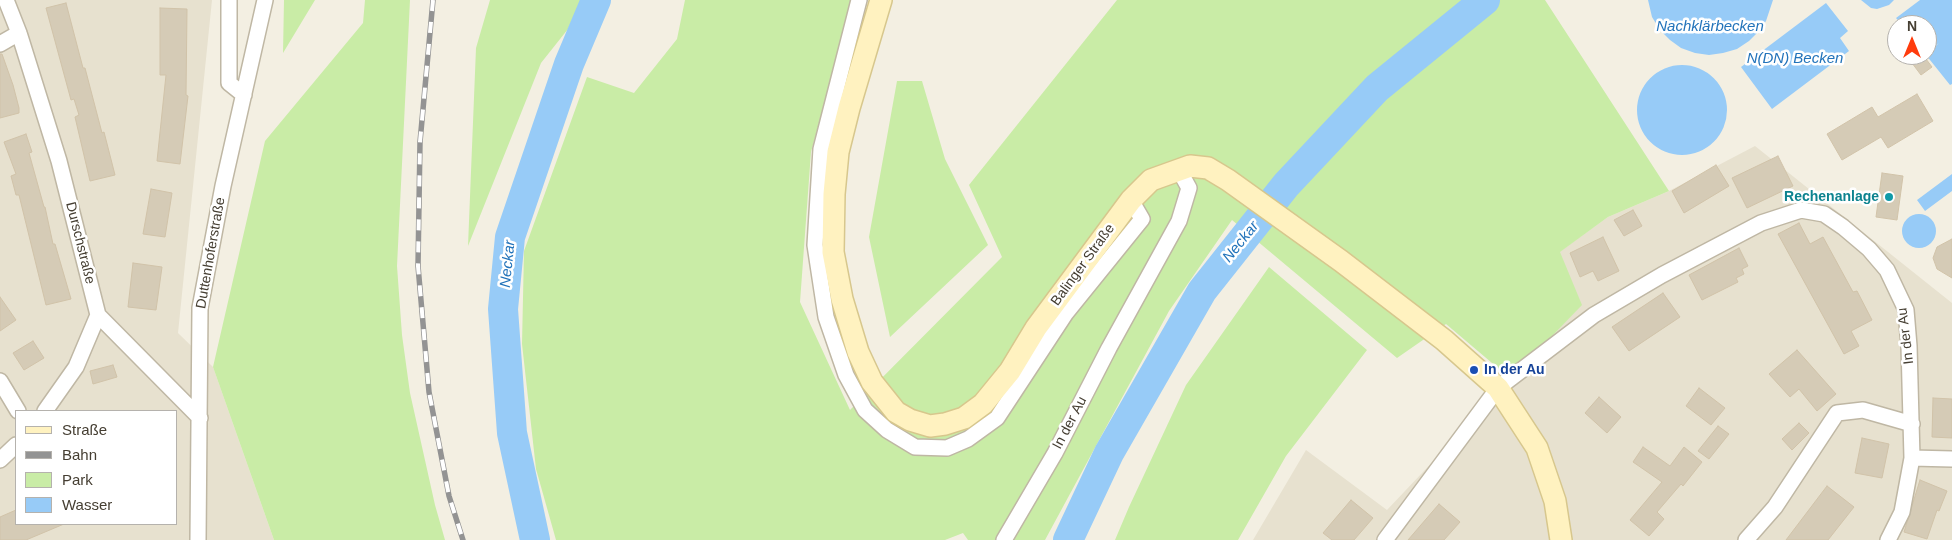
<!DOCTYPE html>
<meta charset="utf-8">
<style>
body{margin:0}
#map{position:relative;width:1952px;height:540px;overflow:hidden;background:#f3efe2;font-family:Arial,sans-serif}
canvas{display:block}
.legend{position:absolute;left:15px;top:410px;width:162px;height:115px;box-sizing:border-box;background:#fff;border:1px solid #b5b2ad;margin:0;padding:6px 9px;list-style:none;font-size:15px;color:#453e32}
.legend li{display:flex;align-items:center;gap:10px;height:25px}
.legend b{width:25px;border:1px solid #b5b2ad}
.north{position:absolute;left:1887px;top:15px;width:50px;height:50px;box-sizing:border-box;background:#fff;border:1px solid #b5b2ad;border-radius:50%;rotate:0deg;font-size:14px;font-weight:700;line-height:20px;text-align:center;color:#453e32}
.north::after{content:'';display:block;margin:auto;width:18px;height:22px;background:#ff3c0d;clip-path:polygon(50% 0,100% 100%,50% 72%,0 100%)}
</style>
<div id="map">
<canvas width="1952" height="540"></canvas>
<ul class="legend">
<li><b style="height:6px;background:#fff2c0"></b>Straße</li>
<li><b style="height:6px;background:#939393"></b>Bahn</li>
<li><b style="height:14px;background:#c9eca6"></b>Park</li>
<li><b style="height:14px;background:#97cbf7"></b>Wasser</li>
</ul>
<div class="north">N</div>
</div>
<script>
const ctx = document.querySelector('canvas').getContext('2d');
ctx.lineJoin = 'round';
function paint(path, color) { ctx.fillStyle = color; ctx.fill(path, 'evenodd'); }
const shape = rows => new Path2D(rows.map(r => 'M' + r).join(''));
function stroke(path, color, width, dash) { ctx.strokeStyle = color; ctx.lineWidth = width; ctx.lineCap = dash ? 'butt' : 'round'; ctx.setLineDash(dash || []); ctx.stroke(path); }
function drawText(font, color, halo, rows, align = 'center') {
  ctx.font = font + ' Arial,sans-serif'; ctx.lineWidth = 5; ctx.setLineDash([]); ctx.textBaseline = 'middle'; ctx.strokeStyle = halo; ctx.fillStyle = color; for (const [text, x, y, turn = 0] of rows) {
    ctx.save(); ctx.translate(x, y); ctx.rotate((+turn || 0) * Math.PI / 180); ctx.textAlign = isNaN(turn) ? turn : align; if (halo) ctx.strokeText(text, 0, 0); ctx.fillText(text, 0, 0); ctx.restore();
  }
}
paint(shape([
 [0,0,212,0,178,333,213,367,274,540,0,540],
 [16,411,176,411,176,524,16,524],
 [1755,146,1952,303,1952,540,1253,540,1306,450,1387,510,1581,305,1559,252,1608,217,1669,191]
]), '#e7e1cf');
paint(shape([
 [284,0,315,0,283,53],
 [365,0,410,0,397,266,402,335,410,393,435,505,445,540,274,540,213,367,265,141,363,23],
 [490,0,581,0,568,29,541,63,468,246,476,48],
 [685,0,853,0,811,152,800,302,850,410,1002,257,969,185,1117,0,1545,0,1669,191,1608,217,1560,252,1582,305,1528,361,1505,374,1446,324,1397,358,1232,220,1169,311,1045,540,968,540,963,533,945,540,556,540,536,469,522,344,524,251,587,77,634,93,677,39],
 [897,81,922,81,945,159,988,245,890,337,869,237],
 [1269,267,1367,350,1286,456,1238,540,1115,540,1129,507,1186,385]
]), '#c9eca6');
paint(shape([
 [1648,0,1773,0,1766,21,1759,31,1749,41,1737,49,1723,53,1709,55,1695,53,1681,48,1670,40,1660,30,1652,17],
 [1861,0,1894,0,1889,5,1877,9,1871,8],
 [1920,0,1952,0,1952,84,1950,85,1926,55,1939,43,1927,52,1927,25,1902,25,1896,18],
 [1826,3,1848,31,1840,38,1849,51,1772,109,1741,67],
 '1637 110a45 45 0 1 1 90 0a45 45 0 1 1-90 0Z',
 [1952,174,1952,191,1925,211,1917,200],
 '1902 231a17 17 0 1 1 34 0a17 17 0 1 1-34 0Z'
]), '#97cbf7');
stroke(shape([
 [535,540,512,433,503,309,510,237,569,64,596,0],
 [1068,540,1109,453,1202,291,1286,185,1377,88,1485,0]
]), '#97cbf7', 30);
const building = shape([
 [66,3,83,68,85,68,102,133,104,132,115,175,90,181,75,117,79,115,74,99,71,100,46,8,66,3],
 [160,8,187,9,186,95,188,96,180,164,157,161,166,75,160,75,160,8],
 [0,54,2,54,13,85,19,108,19,113,0,118,0,54],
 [1906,55,1923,55,1932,67,1921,75,1906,55],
 [1917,94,1933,121,1888,148,1881,137,1842,160,1827,134,1872,107,1878,117,1917,94],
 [26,134,32,152,29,153,44,207,45,207,53,244,55,244,71,299,46,305,19,195,16,195,11,176,16,174,4,142,26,134],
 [1778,156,1793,186,1747,208,1732,178,1778,156],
 [1716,165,1729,186,1684,213,1672,191,1716,165],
 [1882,173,1903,176,1897,220,1876,217,1882,173],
 [151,189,172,193,165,237,143,234,151,189],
 [1633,210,1642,226,1624,236,1614,220,1633,210],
 [1799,223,1810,244,1823,237,1853,292,1857,291,1872,320,1851,331,1859,346,1844,354,1778,234,1799,223],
 [1603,237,1619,271,1598,281,1593,271,1580,277,1570,253,1603,237],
 [1952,239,1952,278,1937,269,1933,258,1937,247,1952,239],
 [1739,248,1748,266,1742,269,1744,274,1736,278,1738,282,1702,300,1689,275,1739,248],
 [133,263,162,267,156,310,128,307,133,263],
 [1663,293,1680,317,1629,351,1612,327,1663,293],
 [0,297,16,320,0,331,0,297],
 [33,341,44,358,24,370,13,353,33,341],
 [1797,350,1836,394,1817,411,1799,389,1790,397,1769,374,1797,350],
 [113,365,117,377,93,384,90,371,113,365],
 [1699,388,1725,408,1711,425,1686,406,1699,388],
 [1599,397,1621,417,1607,433,1585,413,1599,397],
 [1933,398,1952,399,1952,438,1932,437,1933,398],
 [1799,423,1809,433,1792,450,1782,439,1799,423],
 [1718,426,1729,434,1709,459,1698,451,1718,426],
 [1862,438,1889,444,1882,478,1855,473,1862,438],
 [1643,447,1670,466,1684,447,1702,462,1683,486,1681,484,1657,512,1664,519,1649,536,1630,520,1662,482,1633,462,1643,447],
 [1920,480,1947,491,1939,511,1937,510,1927,539,1904,532,1920,480],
 [1827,486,1854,507,1828,540,1786,540,1827,486],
 [1351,500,1373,518,1354,540,1332,540,1323,533,1351,500],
 [1439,504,1460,522,1444,540,1408,540,1439,504],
 [16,510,16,524,64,524,26,540,0,540,0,517,16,510]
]);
paint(building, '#d5cbb6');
stroke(building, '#d1c3a9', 1);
const minor = shape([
 [6,0,19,33,59,161,98,315,200,418],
 [229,0,229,83,244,95],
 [859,0,821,149,815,245,826,317,846,375,865,410,887,430,915,447,947,448,968,439,997,418,1066,313,1142,219,1131,200],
 [0,44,19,33],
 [0,381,18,411],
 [45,411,76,367,98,315],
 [1912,458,1952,459],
 [0,460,16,445],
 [198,540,200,308,223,186,265,0],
 [1004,540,1055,453,1109,348,1179,221,1189,188,1179,170],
 [1385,540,1498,388,1594,315,1662,275,1761,223,1801,210,1824,214,1843,227,1869,249,1887,270,1906,310,1909,346,1912,458,1902,512,1888,540],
 [1746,540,1775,507,1837,413,1863,410,1912,424]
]);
const secondary = shape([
 [881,0,849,108,838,152,834,194,833,252,842,299,858,352,872,382,896,412,910,420,930,426,945,424,964,418,983,404,1010,371,1036,328,1131,200,1151,180,1190,166,1208,168,1228,180,1341,261,1444,340,1498,388,1537,448,1555,501,1561,540]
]);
stroke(minor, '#bfb7a4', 18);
stroke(secondary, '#d7c78d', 24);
stroke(minor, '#fff', 15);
stroke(secondary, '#fff2c0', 21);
const rail = shape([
 [433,0,420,142,418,266,429,392,449,496,463,540]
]);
stroke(rail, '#939393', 5.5);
stroke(rail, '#fff', 4, [11]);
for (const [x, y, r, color] of [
 [1889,197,5,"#0f9aa8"],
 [1474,370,5,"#1a4fb4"]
]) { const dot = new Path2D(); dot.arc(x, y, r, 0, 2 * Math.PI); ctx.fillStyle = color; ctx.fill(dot); stroke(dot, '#fff', 2); }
drawText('bold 14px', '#0d838f', '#fff', [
 ["Rechenanlage",1879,197]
], 'right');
drawText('14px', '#453e32', '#fff', [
 ["Durschstraße",80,243,76],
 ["Duttenhoferstraße",211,253,-80],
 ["Balinger Straße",1083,265,-54],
 ["In der Au",1906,336,-97],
 ["In der Au",1070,423,-62]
]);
drawText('bold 14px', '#164399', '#fff', [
 ["In der Au",1484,370]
], 'left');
drawText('italic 15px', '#2273ba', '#fff', [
 ["Nachklärbecken",1710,27],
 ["N(DN) Becken",1795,59],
 ["Neckar",1241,242,-51],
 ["Neckar",508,264,-84]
]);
</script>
